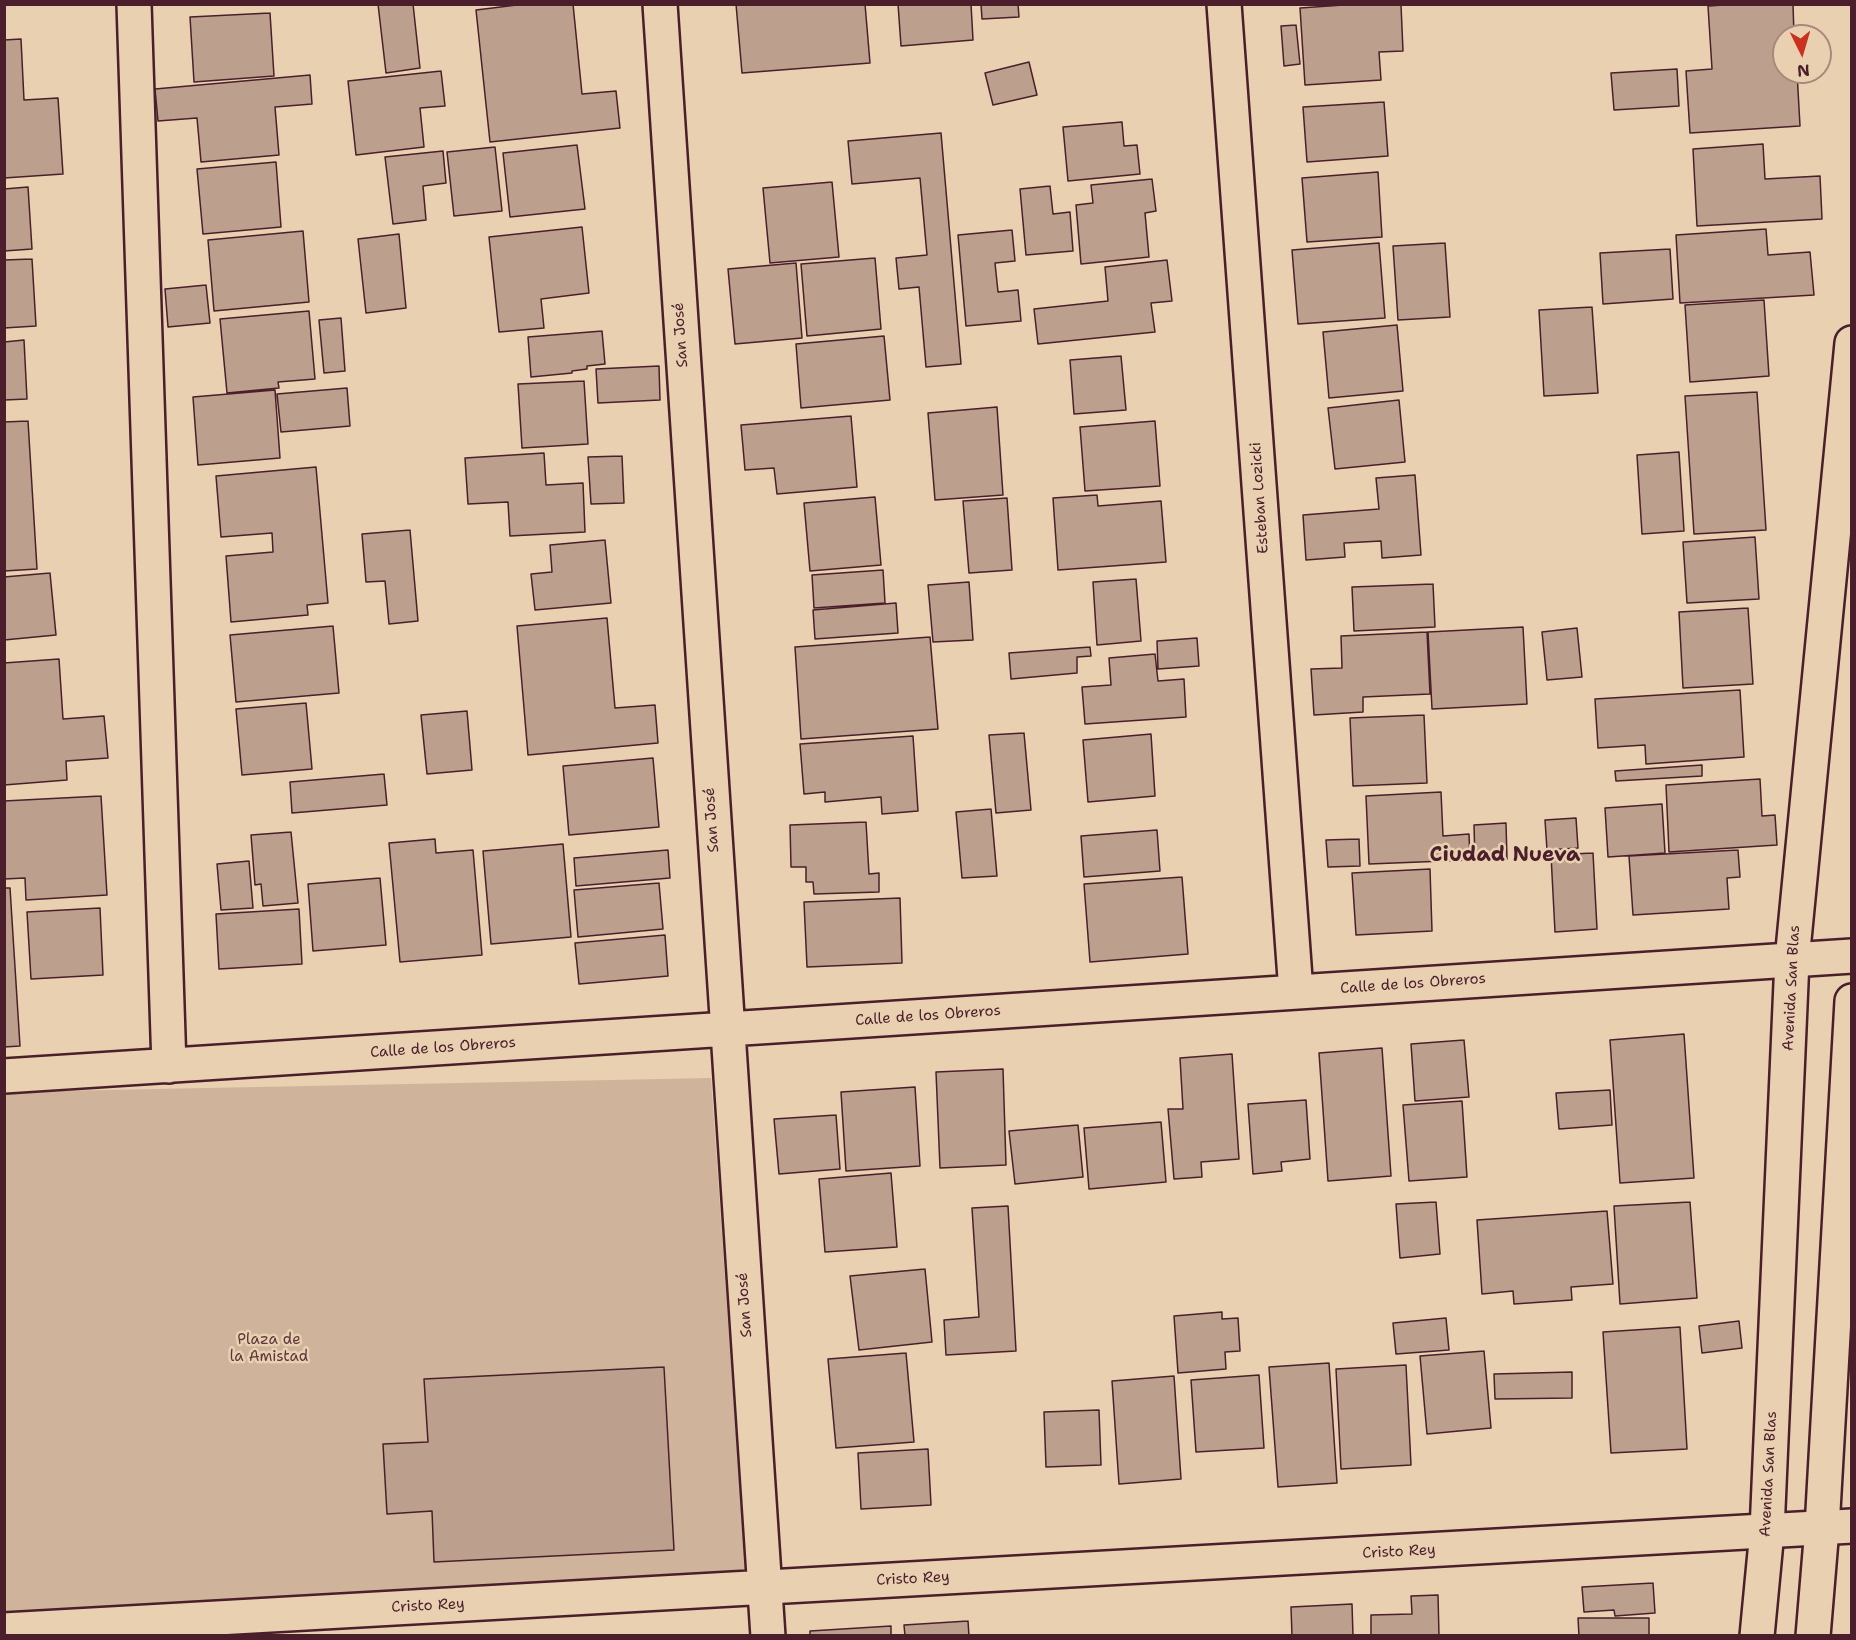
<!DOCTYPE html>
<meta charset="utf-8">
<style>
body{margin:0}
#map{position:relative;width:1856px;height:1640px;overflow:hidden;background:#e9d0b1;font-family:"Shantell Sans",sans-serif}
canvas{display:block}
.frame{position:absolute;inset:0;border:6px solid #4a1f2b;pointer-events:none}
.north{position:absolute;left:1772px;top:24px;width:60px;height:60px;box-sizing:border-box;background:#e9d0b1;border:2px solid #a9897b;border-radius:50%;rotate:175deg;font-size:16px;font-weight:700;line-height:24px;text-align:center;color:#4a1f2b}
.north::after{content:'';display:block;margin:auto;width:21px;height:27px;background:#c8321e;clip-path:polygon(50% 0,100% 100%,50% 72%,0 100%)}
</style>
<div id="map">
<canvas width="1856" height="1640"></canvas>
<div class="frame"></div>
<div class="north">N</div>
</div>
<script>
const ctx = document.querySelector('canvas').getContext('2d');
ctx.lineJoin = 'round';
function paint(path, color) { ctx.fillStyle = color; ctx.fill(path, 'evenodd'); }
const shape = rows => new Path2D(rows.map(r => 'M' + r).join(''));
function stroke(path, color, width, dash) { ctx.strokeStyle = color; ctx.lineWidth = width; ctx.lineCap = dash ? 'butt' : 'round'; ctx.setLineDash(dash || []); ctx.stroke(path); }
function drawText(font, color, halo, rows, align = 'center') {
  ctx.font = font + ' "Shantell Sans",sans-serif'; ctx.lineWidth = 5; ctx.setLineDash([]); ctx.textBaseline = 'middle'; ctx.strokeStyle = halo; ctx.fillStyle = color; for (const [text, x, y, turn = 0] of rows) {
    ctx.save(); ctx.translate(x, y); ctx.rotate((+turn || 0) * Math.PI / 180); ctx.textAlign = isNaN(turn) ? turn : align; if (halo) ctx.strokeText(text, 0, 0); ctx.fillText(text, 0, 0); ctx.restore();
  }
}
paint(shape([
 [711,1078,746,1579,5,1627,5,1092]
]), '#cfb49b');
const building = shape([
 [378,4,413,4,420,68,386,73,378,4],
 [525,4,573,4,582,94,616,91,620,128,490,142,476,10,525,4],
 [736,4,865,4,870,63,742,73,736,4],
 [898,4,971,4,973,40,901,46,898,4],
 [981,4,1018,4,1019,17,982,19,981,4],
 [1358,4,1401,5,1403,51,1379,52,1381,80,1305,85,1300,8,1358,4],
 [1740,4,1793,4,1794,36,1784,36,1784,72,1797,72,1800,126,1690,133,1686,71,1712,69,1708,6,1740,4],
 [270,13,274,76,194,82,190,17,270,13],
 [1296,25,1300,64,1284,66,1281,26,1296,25],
 [21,39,24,100,58,98,63,174,4,178,4,40,21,39],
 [1029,62,1037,95,993,105,985,73,1029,62],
 [1677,69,1679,106,1614,110,1611,73,1677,69],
 [441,71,445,106,420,108,424,147,356,155,348,81,441,71],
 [310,75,312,104,275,107,279,155,201,162,197,118,158,121,155,89,310,75],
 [1384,102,1388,156,1307,162,1303,107,1384,102],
 [1122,122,1124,146,1137,145,1140,174,1068,181,1063,127,1122,122],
 [941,133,961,364,926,367,919,287,899,289,896,258,927,255,920,178,852,184,848,141,941,133],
 [1763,144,1765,179,1820,176,1822,219,1697,226,1693,149,1763,144],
 [577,145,585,209,510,217,503,153,577,145],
 [495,147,502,211,454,216,447,152,495,147],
 [443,151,446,183,423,186,426,220,393,224,385,157,443,151],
 [276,162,281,227,203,234,197,169,276,162],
 [1378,172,1382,237,1307,242,1302,178,1378,172],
 [1152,179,1156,211,1145,213,1149,257,1081,264,1076,205,1093,203,1091,185,1152,179],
 [832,182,839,257,770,263,763,188,832,182],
 [1050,186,1053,214,1070,212,1073,251,1026,255,1020,189,1050,186],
 [28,187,32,249,4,251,4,189,28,187],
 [582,227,589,293,541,299,544,328,499,332,489,237,582,227],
 [1766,229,1768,255,1810,252,1814,295,1680,303,1676,235,1766,229],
 [1012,230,1015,261,995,263,998,292,1018,290,1021,321,966,326,958,235,1012,230],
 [303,231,309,302,214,311,208,240,303,231],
 [399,234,406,308,366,313,358,239,399,234],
 [1379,243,1385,318,1298,324,1292,250,1379,243],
 [1445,243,1450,317,1398,320,1393,246,1445,243],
 [1670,249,1673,299,1603,304,1600,253,1670,249],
 [875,258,881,329,807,336,801,264,875,258],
 [32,259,36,326,4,328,4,260,32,259],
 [1167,260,1172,301,1151,303,1155,332,1038,344,1034,309,1108,301,1105,267,1167,260],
 [796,263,802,338,735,344,728,269,796,263],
 [206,285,210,323,168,327,165,289,206,285],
 [1764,300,1769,376,1690,382,1685,305,1764,300],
 [1592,307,1598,393,1544,396,1539,310,1592,307],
 [309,311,315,379,278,382,279,388,227,393,220,319,309,311],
 [341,318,345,371,324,373,319,320,341,318],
 [1397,325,1403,391,1329,398,1323,332,1397,325],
 [602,331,605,364,587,366,587,369,572,371,572,373,531,377,528,337,602,331],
 [884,336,890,400,801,408,796,344,884,336],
 [24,340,27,399,4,400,4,342,24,340],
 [1121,356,1126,410,1074,414,1070,360,1121,356],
 [659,366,660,400,598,403,596,369,659,366],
 [584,381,588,444,522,448,518,384,584,381],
 [347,388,350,426,281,432,277,394,347,388],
 [275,390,280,458,198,465,193,397,275,390],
 [1757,392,1766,530,1694,534,1685,396,1757,392],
 [1399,400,1405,462,1335,469,1328,408,1399,400],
 [997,407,1003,495,935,500,928,413,997,407],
 [851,416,857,487,777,494,774,468,745,470,741,425,851,416],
 [28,421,37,569,4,571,4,422,28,421],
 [1155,421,1160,486,1085,491,1080,427,1155,421],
 [1679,452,1684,531,1642,534,1637,455,1679,452],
 [544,453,546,485,583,483,585,532,510,536,508,502,468,504,465,458,544,453],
 [622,456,624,503,591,504,588,457,622,456],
 [316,467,328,603,307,605,308,615,231,622,226,556,273,552,272,533,221,537,216,476,316,467],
 [1415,475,1421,555,1382,558,1381,541,1344,543,1345,557,1306,560,1303,515,1379,509,1376,478,1415,475],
 [1097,495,1098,506,1161,501,1166,562,1058,570,1053,498,1097,495],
 [875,497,881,565,810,571,804,503,875,497],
 [1007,498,1012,570,969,573,963,501,1007,498],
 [410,530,418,621,389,624,385,581,366,582,362,534,410,530],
 [1755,537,1759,599,1687,603,1683,542,1755,537],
 [605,540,611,603,535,610,531,574,552,572,550,545,605,540],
 [883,570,885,603,814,608,812,575,883,570],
 [50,573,56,635,4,640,4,577,50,573],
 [1136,579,1141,641,1097,645,1093,582,1136,579],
 [969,582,973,640,933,642,928,585,969,582],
 [1433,584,1435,627,1354,631,1352,587,1433,584],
 [896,603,898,633,815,639,813,610,896,603],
 [1748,608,1753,684,1683,688,1679,612,1748,608],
 [607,618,615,708,655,705,658,743,528,755,517,626,607,618],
 [333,626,339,693,236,702,230,635,333,626],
 [1523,627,1527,704,1432,709,1428,632,1523,627],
 [1577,628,1582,677,1547,680,1542,632,1577,628],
 [1427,632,1430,694,1363,697,1363,712,1314,715,1311,669,1342,668,1341,636,1427,632],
 [930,637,938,729,801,739,795,647,930,637],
 [1197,638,1199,666,1158,669,1157,641,1197,638],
 [1090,647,1091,656,1077,657,1077,673,1011,679,1009,653,1090,647],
 [1155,654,1158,681,1184,679,1186,717,1085,724,1082,687,1111,685,1109,658,1155,654],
 [59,659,63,719,104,716,108,758,66,761,67,780,4,785,4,663,59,659],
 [1740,690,1744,757,1646,764,1645,745,1598,748,1595,699,1740,690],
 [306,703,312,769,242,775,236,709,306,703],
 [467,711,472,770,427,774,421,715,467,711],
 [1424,715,1427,783,1353,786,1350,718,1424,715],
 [1024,733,1031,810,996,813,989,735,1024,733],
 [1151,734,1155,796,1088,802,1083,740,1151,734],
 [913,736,918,811,882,814,881,797,825,802,825,792,804,794,800,744,913,736],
 [653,758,659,827,569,835,563,766,653,758],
 [1702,765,1702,776,1616,781,1615,771,1702,765],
 [384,774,387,805,292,813,290,782,384,774],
 [1760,779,1762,816,1775,815,1777,845,1669,852,1666,785,1760,779],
 [1441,792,1443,836,1469,834,1470,860,1369,864,1366,796,1441,792],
 [101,796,107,895,26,900,25,878,4,879,4,801,101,796],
 [1662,804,1665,853,1608,857,1605,808,1662,804],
 [991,809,997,876,962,878,956,812,991,809],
 [1576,818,1578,848,1547,850,1545,820,1576,818],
 [866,822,869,874,879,873,879,892,814,894,813,882,806,882,806,867,791,867,790,825,866,822],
 [1506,823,1507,859,1475,860,1474,825,1506,823],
 [1157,830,1160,871,1084,877,1081,836,1157,830],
 [291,832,298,903,263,906,261,884,255,885,251,835,291,832],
 [435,839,436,853,473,850,482,955,400,962,389,843,435,839],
 [1359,839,1360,866,1328,867,1326,840,1359,839],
 [563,844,571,937,491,944,483,851,563,844],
 [668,850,670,878,576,886,574,858,668,850],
 [1738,850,1740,877,1727,878,1729,909,1633,915,1629,856,1738,850],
 [1593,853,1597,929,1555,932,1551,855,1593,853],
 [249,861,253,908,221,910,217,864,249,861],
 [1430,869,1432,931,1356,935,1352,873,1430,869],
 [1182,877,1188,954,1090,962,1084,884,1182,877],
 [380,878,386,945,313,951,308,884,380,878],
 [659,883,663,929,578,937,574,890,659,883],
 [4,888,10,888,20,1046,4,1047,4,888],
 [900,898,902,963,807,967,804,902,900,898],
 [100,908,103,975,31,979,27,912,100,908],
 [299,909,302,964,219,969,216,914,299,909],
 [665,935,668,976,579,984,575,943,665,935],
 [1684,1034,1694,1178,1620,1183,1610,1040,1684,1034],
 [1464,1040,1469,1097,1415,1101,1411,1044,1464,1040],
 [1382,1048,1391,1176,1328,1181,1319,1053,1382,1048],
 [1232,1054,1239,1159,1201,1162,1202,1177,1174,1179,1168,1109,1183,1109,1180,1058,1232,1054],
 [1003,1069,1006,1165,940,1168,936,1072,1003,1069],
 [915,1087,920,1166,846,1171,841,1092,915,1087],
 [1610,1090,1612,1125,1559,1129,1556,1093,1610,1090],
 [1306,1100,1310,1159,1281,1162,1282,1171,1253,1174,1248,1104,1306,1100],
 [1462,1101,1467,1177,1409,1181,1403,1105,1462,1101],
 [836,1115,840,1169,779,1174,774,1119,836,1115],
 [1161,1122,1166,1182,1089,1189,1084,1128,1161,1122],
 [1078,1125,1083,1177,1015,1184,1009,1131,1078,1125],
 [891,1173,897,1247,825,1252,819,1179,891,1173],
 [1436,1202,1440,1254,1400,1258,1396,1204,1436,1202],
 [1690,1202,1697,1298,1620,1304,1614,1206,1690,1202],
 [1008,1206,1016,1351,946,1355,944,1320,979,1317,972,1208,1008,1206],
 [1607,1211,1613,1284,1571,1287,1572,1300,1514,1304,1513,1291,1482,1294,1477,1220,1607,1211],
 [925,1269,932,1342,859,1350,850,1276,925,1269],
 [1222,1312,1222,1319,1238,1318,1240,1351,1225,1352,1226,1369,1178,1373,1174,1316,1222,1312],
 [1446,1318,1449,1350,1396,1354,1393,1323,1446,1318],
 [1739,1321,1742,1348,1702,1353,1699,1326,1739,1321],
 [1680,1327,1687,1449,1611,1453,1603,1332,1680,1327],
 [1484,1351,1491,1428,1427,1434,1420,1356,1484,1351],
 [906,1353,914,1442,836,1448,828,1359,906,1353],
 [1329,1363,1337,1483,1278,1487,1269,1367,1329,1363],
 [1406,1365,1411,1465,1341,1469,1336,1369,1406,1365],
 [664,1367,674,1550,434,1562,432,1511,387,1514,383,1444,428,1442,424,1379,664,1367],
 [1572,1372,1572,1398,1495,1399,1494,1374,1572,1372],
 [1259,1375,1264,1448,1196,1452,1191,1380,1259,1375],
 [1174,1376,1181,1479,1119,1484,1112,1381,1174,1376],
 [1099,1410,1101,1465,1046,1467,1044,1412,1099,1410],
 [928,1449,931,1505,861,1509,858,1453,928,1449],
 [1653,1583,1655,1613,1615,1616,1614,1610,1584,1612,1582,1587,1653,1583],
 [1438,1595,1439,1636,1367,1636,1371,1635,1371,1615,1412,1614,1411,1596,1438,1595],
 [1352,1604,1353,1636,1292,1636,1291,1607,1352,1604],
 [1578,1618,1649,1618,1649,1636,1579,1636,1578,1618],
 [968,1621,969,1636,905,1636,904,1625,968,1621],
 [891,1626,891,1636,810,1636,810,1631,891,1626]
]);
paint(building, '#bc9f8c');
stroke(building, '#4a1f2b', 1.5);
const minor = shape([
 [134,4,169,1066],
 [660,4,768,1636],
 [1224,4,1296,992],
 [4,1076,1852,956],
 [4,1630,1852,1526]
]);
const tertiary = shape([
 [1757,1636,1767,1531,1792,960,1852,343],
 [1813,1636,1822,1528,1852,1001]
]);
stroke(minor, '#4a1f2b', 38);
stroke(tertiary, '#4a1f2b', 38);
stroke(minor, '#e9d0b1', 33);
stroke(tertiary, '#e9d0b1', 33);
drawText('15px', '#4a1f2b', '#e9d0b1', [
 ["San José",681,335,-94],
 ["Esteban Lozicki",1260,498,-94],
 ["San José",712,820,-94],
 ["Calle de los Obreros",1413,984,-4],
 ["Avenida San Blas",1792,988,-87],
 ["Calle de los Obreros",928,1016,-4],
 ["Calle de los Obreros",443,1048,-4],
 ["San José",745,1305,-94],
 ["Avenida San Blas",1769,1474,-87],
 ["Cristo Rey",1399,1552,-3],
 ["Cristo Rey",913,1579,-3],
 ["Cristo Rey",428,1606,-3]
]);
drawText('15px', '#5e353c', '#e9d0b1', [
 ["Plaza de",269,1340],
 ["la Amistad",269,1357]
]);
drawText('bold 21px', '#4a1f2b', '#e9d0b1', [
 ["Ciudad Nueva",1505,856]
]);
</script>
